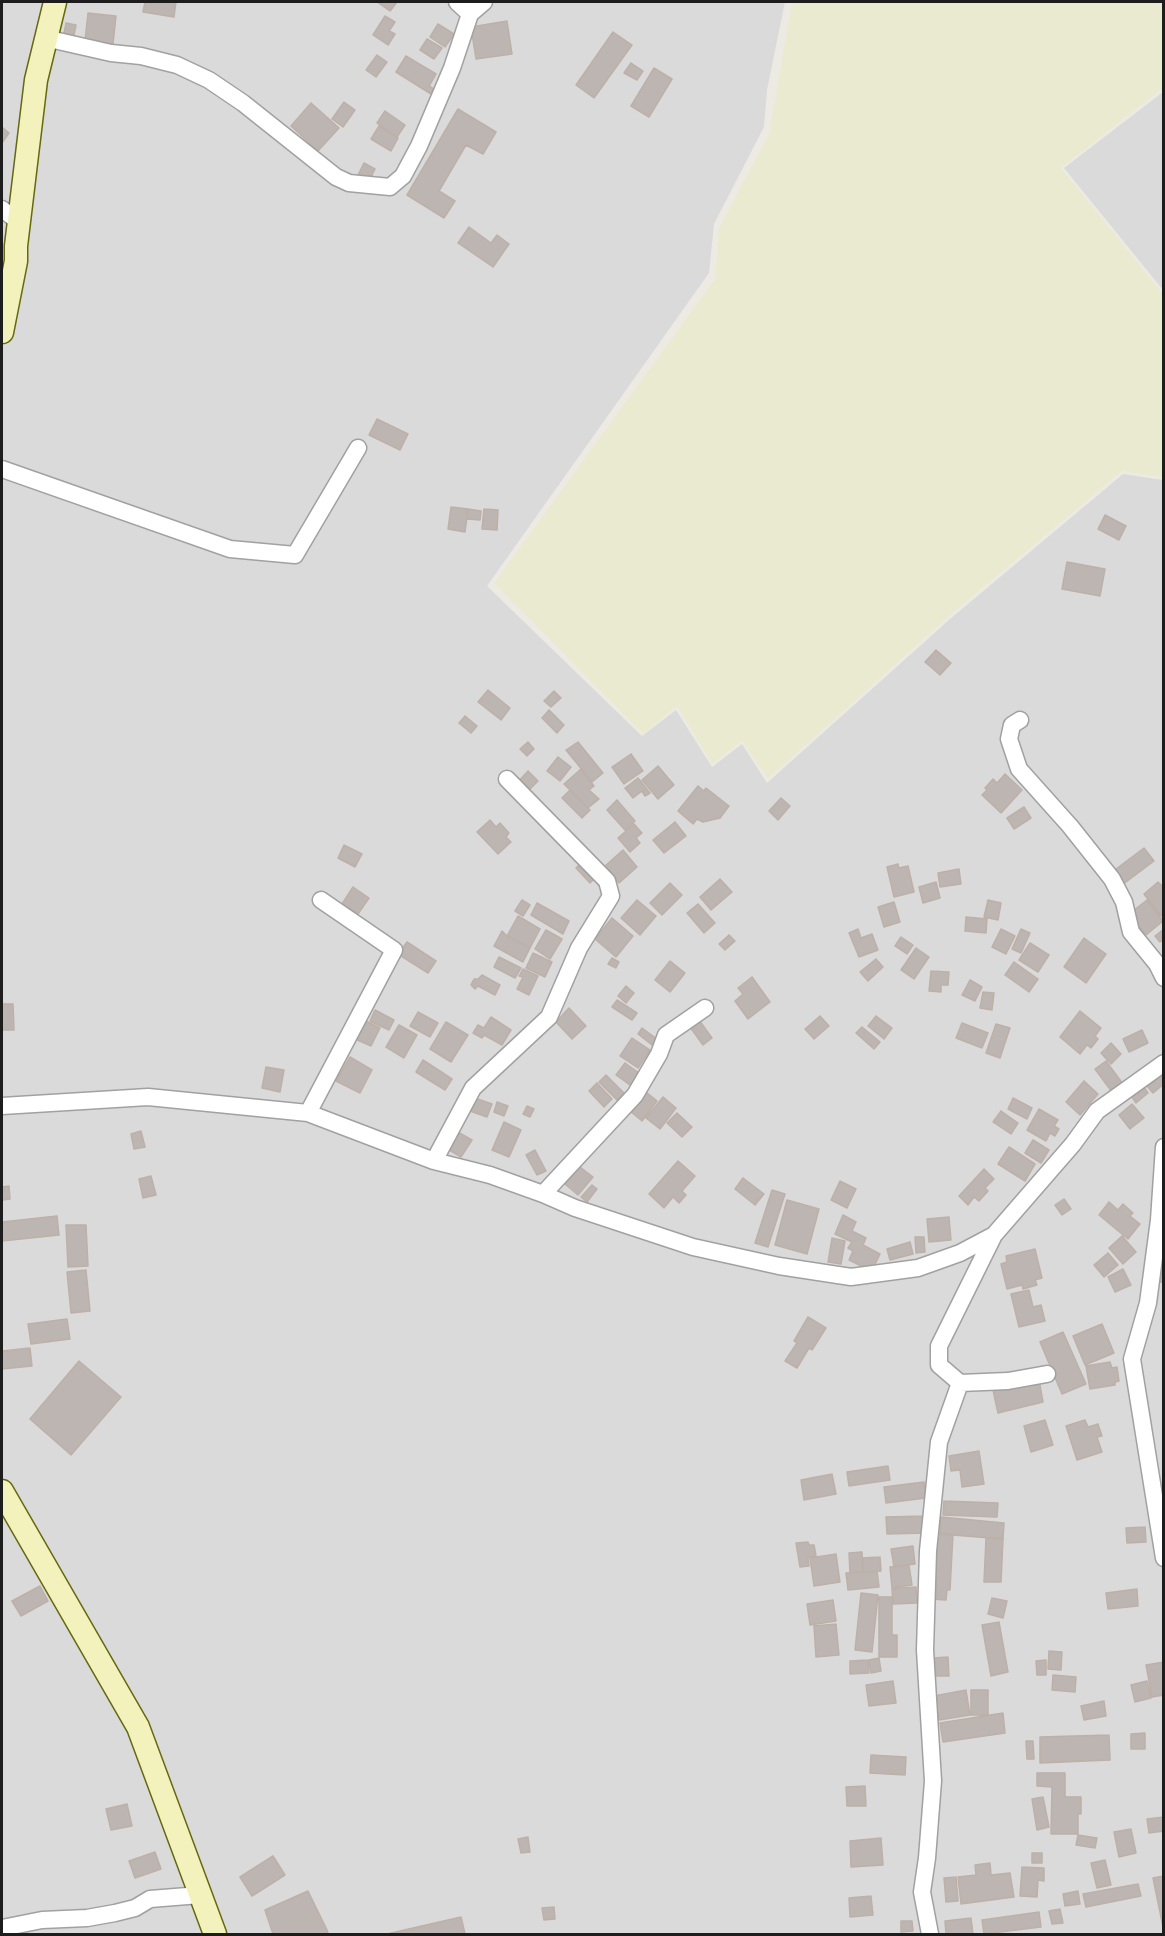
<!DOCTYPE html>
<style>
body{margin:0}
#map{position:relative;width:1165px;height:1936px;overflow:hidden;background:#edeae4;font-family:"DejaVu Sans",sans-serif}
canvas{display:block}
.frame{position:absolute;inset:0;border:3px solid #1d1d1d;pointer-events:none}
</style>
<div id="map">
<canvas width="1165" height="1936"></canvas>
<div class="frame"></div>
</div>
<script>
const ctx = document.querySelector('canvas').getContext('2d');
ctx.lineJoin = 'round';
function paint(path, color) { ctx.fillStyle = color; ctx.fill(path, 'evenodd'); }
const shape = rows => new Path2D(rows.map(r => 'M' + r).join(''));
function stroke(path, color, width, dash) { ctx.strokeStyle = color; ctx.lineWidth = width; ctx.lineCap = dash ? 'butt' : 'round'; ctx.setLineDash(dash || []); ctx.stroke(path); }
paint(shape([
 [2,2,785,2,767,90,764,127,714,224,709,273,487,586,642,736,676,710,712,767,742,744,767,783,950,619,1123,474,1163,480,1163,1934,2,1934],
 [1163,92,1163,290,1064,168]
]), '#dbdada');
paint(shape([
 [792,2,1163,2,1163,88,1061,168,1163,294,1164,478,1122,471,949,616,768,779,742,741,712,764,677,706,643,734,494,583,715,279,719,228,769,134]
]), '#eaead1');
const building = shape([
 [145,2,176,2,174,17,143,12,145,2],
 [377,2,397,2,390,11,377,2],
 [88,13,116,16,113,44,85,41,88,13],
 [385,16,395,22,389,31,395,34,388,45,373,35,385,16],
 [507,21,512,54,476,59,471,27,507,21],
 [66,23,76,25,73,40,63,39,66,23],
 [438,24,454,34,445,47,430,37,438,24],
 [613,32,632,45,594,98,576,85,613,32],
 [427,39,442,48,434,59,420,50,427,39],
 [377,55,387,62,376,77,366,70,377,55],
 [406,56,436,74,429,86,434,89,431,94,396,72,406,56],
 [631,63,643,71,637,80,624,73,631,63],
 [654,68,672,79,649,117,631,106,654,68],
 [344,102,355,110,343,127,332,119,344,102],
 [311,103,339,128,318,151,291,126,311,103],
 [458,109,496,132,483,154,466,145,439,191,455,201,444,218,407,195,458,109],
 [385,111,405,125,397,137,377,123,385,111],
 [379,126,398,138,391,151,371,139,379,126],
 [2,127,9,133,2,143,2,127],
 [364,163,375,169,368,183,357,177,364,163],
 [469,227,491,243,497,235,509,244,493,267,458,243,469,227],
 [377,419,408,434,400,450,369,435,377,419],
 [451,507,468,509,465,532,448,529,451,507],
 [468,509,481,511,480,520,467,519,468,509],
 [484,509,498,510,497,530,482,529,484,509],
 [1105,515,1126,526,1119,540,1098,529,1105,515],
 [1067,562,1105,569,1100,596,1062,589,1067,562],
 [936,650,951,663,940,675,925,662,936,650],
 [488,690,510,708,501,720,478,702,488,690],
 [554,691,561,698,551,707,544,701,554,691],
 [549,710,564,725,557,733,542,718,549,710],
 [465,716,477,726,471,733,459,723,465,716],
 [528,742,534,749,527,756,520,749,528,742],
 [578,742,603,773,592,782,566,750,578,742],
 [631,754,643,771,624,784,612,767,631,754],
 [558,757,571,767,560,781,547,771,558,757],
 [658,766,674,785,658,799,642,780,658,766],
 [581,769,594,786,589,790,599,799,588,808,564,784,581,769],
 [528,771,538,781,526,793,517,783,528,771],
 [1005,774,1022,790,1001,813,982,795,987,790,985,788,993,779,997,783,1005,774],
 [638,778,650,793,645,796,642,791,633,798,625,788,638,778],
 [698,786,704,791,706,788,729,806,720,818,703,822,697,819,693,824,678,811,698,786],
 [570,790,590,810,582,818,562,798,570,790],
 [781,798,790,806,778,820,769,811,781,798],
 [617,800,635,821,625,830,607,810,617,800],
 [1024,807,1031,818,1014,829,1007,818,1024,807],
 [490,820,496,827,500,823,509,833,506,837,511,842,498,854,477,832,490,820],
 [675,822,686,836,664,853,653,840,675,822],
 [634,824,642,833,636,838,640,843,630,852,618,838,634,824],
 [344,845,362,854,355,867,338,858,344,845],
 [1144,848,1154,861,1122,885,1112,872,1144,848],
 [623,850,637,867,619,883,605,866,623,850],
 [582,862,596,877,590,883,576,868,582,862],
 [898,864,899,868,908,866,914,892,894,897,887,867,898,864],
 [959,869,961,884,940,887,938,873,959,869],
 [720,879,732,892,711,910,700,897,720,879],
 [936,882,940,898,923,903,919,887,936,882],
 [1158,882,1164,888,1164,914,1161,916,1144,894,1158,882],
 [670,883,682,895,662,915,650,903,670,883],
 [353,887,369,898,358,914,342,904,353,887],
 [522,900,530,905,523,916,515,911,522,900],
 [637,900,656,916,640,935,621,918,637,900],
 [988,900,1001,903,998,920,984,917,988,900],
 [1147,900,1163,921,1146,935,1129,914,1147,900],
 [894,902,900,922,884,927,878,907,894,902],
 [537,903,569,921,563,934,531,915,537,903],
 [698,904,715,923,704,933,687,913,698,904],
 [518,916,540,929,530,948,507,936,518,916],
 [966,917,987,919,986,933,965,931,966,917],
 [612,918,633,936,616,957,595,939,612,918],
 [858,929,861,938,872,934,878,950,859,957,849,933,858,929],
 [1001,929,1015,936,1006,954,992,947,1001,929],
 [1021,929,1030,933,1021,953,1012,949,1021,929],
 [1164,929,1164,939,1160,942,1155,936,1164,929],
 [546,930,562,939,550,959,535,949,546,930],
 [502,931,507,936,530,948,523,962,494,946,502,931],
 [729,935,735,941,725,950,719,944,729,935],
 [901,937,913,945,907,954,895,946,901,937],
 [1084,938,1106,954,1086,983,1064,967,1084,938],
 [407,942,436,961,428,973,398,954,407,942],
 [1030,943,1049,955,1038,972,1019,960,1030,943],
 [916,948,929,957,914,979,901,970,916,948],
 [533,953,552,962,545,977,526,968,533,953],
 [499,957,521,968,515,978,494,967,499,957],
 [612,958,619,962,616,968,608,964,612,958],
 [876,959,883,967,868,981,860,972,876,959],
 [670,961,685,973,670,992,655,980,670,961],
 [1014,962,1038,979,1029,992,1005,975,1014,962],
 [523,969,538,976,529,995,517,989,523,977,519,976,523,969],
 [931,971,949,972,948,985,941,985,941,992,929,991,931,971],
 [482,975,500,985,495,995,478,986,475,989,471,985,474,979,478,979,482,975],
 [752,977,770,1002,748,1019,735,1001,743,994,738,988,752,977],
 [970,980,982,987,975,1001,962,995,970,980],
 [626,986,634,993,626,1003,618,996,626,986],
 [983,992,994,993,992,1010,980,1008,983,992],
 [617,1000,637,1013,632,1020,612,1007,617,1000],
 [2,1004,13,1004,14,1030,2,1030,2,1004],
 [569,1008,586,1026,572,1039,556,1022,569,1008],
 [375,1010,394,1020,389,1030,370,1021,375,1010],
 [1080,1011,1101,1028,1095,1036,1098,1039,1091,1048,1087,1045,1080,1054,1060,1037,1080,1011],
 [418,1012,438,1023,430,1037,410,1026,418,1012],
 [820,1016,829,1026,814,1039,805,1029,820,1016],
 [876,1016,892,1028,884,1039,868,1026,876,1016],
 [491,1017,511,1030,502,1045,484,1035,482,1038,473,1033,478,1025,484,1028,491,1017],
 [364,1020,380,1028,371,1046,355,1039,364,1020],
 [699,1020,712,1038,703,1045,690,1027,699,1020],
 [446,1022,468,1035,451,1062,430,1049,446,1022],
 [962,1023,988,1033,982,1048,956,1038,962,1023],
 [996,1024,1010,1028,1000,1058,986,1053,996,1024],
 [399,1025,417,1035,404,1058,386,1047,399,1025],
 [862,1027,880,1042,874,1049,856,1033,862,1027],
 [642,1028,657,1039,652,1045,638,1034,642,1028],
 [1142,1030,1148,1043,1129,1052,1123,1039,1142,1030],
 [632,1038,650,1050,638,1068,620,1056,632,1038],
 [1111,1043,1121,1054,1111,1064,1101,1053,1111,1043],
 [350,1057,372,1070,360,1093,336,1081,350,1057],
 [423,1060,452,1079,445,1090,416,1072,423,1060],
 [1106,1061,1123,1084,1112,1092,1095,1069,1106,1061],
 [625,1063,639,1073,630,1085,616,1075,625,1063],
 [266,1067,284,1070,280,1092,262,1088,266,1067],
 [1164,1072,1164,1084,1153,1093,1147,1086,1164,1072],
 [606,1075,624,1093,617,1100,599,1082,606,1075],
 [1084,1081,1098,1094,1080,1115,1066,1102,1084,1081],
 [597,1083,612,1099,604,1107,589,1091,597,1083],
 [1144,1087,1148,1093,1136,1103,1132,1097,1144,1087],
 [646,1092,657,1101,642,1121,630,1111,646,1092],
 [472,1097,492,1104,487,1117,467,1110,472,1097],
 [663,1097,676,1108,660,1129,646,1118,663,1097],
 [1013,1098,1032,1108,1027,1119,1008,1109,1013,1098],
 [497,1102,508,1106,504,1116,494,1112,497,1102],
 [1132,1104,1144,1118,1130,1129,1119,1115,1132,1104],
 [527,1106,534,1109,530,1117,523,1114,527,1106],
 [1039,1109,1058,1120,1054,1126,1059,1129,1055,1136,1050,1133,1046,1141,1027,1130,1039,1109],
 [1001,1111,1018,1123,1011,1134,993,1122,1001,1111],
 [677,1113,692,1127,682,1137,667,1123,677,1113],
 [504,1122,521,1130,509,1157,492,1150,504,1122],
 [141,1131,145,1147,134,1149,131,1134,141,1131],
 [456,1131,472,1140,461,1157,446,1148,456,1131],
 [1033,1140,1049,1150,1041,1163,1025,1153,1033,1140],
 [1009,1147,1035,1164,1025,1181,998,1164,1009,1147],
 [535,1150,546,1171,537,1175,526,1155,535,1150],
 [678,1161,695,1176,682,1191,686,1195,679,1203,673,1197,664,1208,649,1194,678,1161],
 [580,1167,593,1177,578,1195,565,1184,580,1167],
 [984,1169,994,1179,985,1188,988,1191,979,1201,974,1197,968,1205,959,1196,984,1169],
 [151,1176,156,1195,143,1198,139,1179,151,1176],
 [743,1178,764,1194,755,1205,735,1189,743,1178],
 [840,1181,856,1189,847,1208,831,1200,840,1181],
 [592,1185,597,1189,587,1202,581,1197,592,1185],
 [9,1186,10,1199,2,1200,2,1187,9,1186],
 [772,1190,785,1194,768,1247,755,1243,772,1190],
 [1064,1199,1071,1209,1062,1215,1055,1205,1064,1199],
 [787,1200,819,1209,807,1254,775,1245,787,1200],
 [1109,1202,1118,1210,1123,1204,1133,1213,1130,1216,1140,1224,1128,1239,1099,1215,1109,1202],
 [843,1215,856,1222,852,1231,866,1238,863,1245,880,1254,872,1271,849,1260,853,1251,848,1248,852,1242,835,1234,843,1215],
 [57,1216,59,1235,2,1241,2,1222,57,1216],
 [949,1217,951,1240,929,1242,927,1219,949,1217],
 [66,1225,86,1225,88,1266,68,1267,66,1225],
 [1122,1236,1136,1252,1123,1264,1109,1248,1122,1236],
 [915,1237,924,1237,925,1252,916,1253,915,1237],
 [832,1238,845,1241,841,1264,828,1262,832,1238],
 [910,1242,913,1254,890,1260,887,1249,910,1242],
 [1164,1248,1164,1282,1157,1282,1164,1248],
 [1035,1249,1042,1278,1035,1280,1037,1285,1023,1289,1022,1285,1007,1289,1001,1264,1007,1262,1006,1256,1035,1249],
 [1108,1253,1118,1265,1104,1277,1094,1265,1108,1253],
 [1123,1269,1131,1285,1115,1292,1108,1277,1123,1269],
 [86,1270,90,1311,71,1313,67,1272,86,1270],
 [1029,1290,1033,1307,1041,1305,1045,1321,1019,1327,1011,1294,1029,1290],
 [808,1317,826,1328,812,1350,809,1348,797,1368,785,1361,797,1343,794,1341,808,1317],
 [67,1319,70,1339,31,1344,28,1324,67,1319],
 [1102,1324,1114,1353,1085,1365,1073,1336,1102,1324],
 [1063,1332,1086,1384,1062,1394,1040,1342,1063,1332],
 [30,1348,32,1366,2,1369,2,1351,30,1348],
 [79,1361,121,1397,71,1455,30,1419,79,1361],
 [1110,1362,1112,1368,1117,1367,1119,1381,1115,1382,1115,1385,1090,1389,1086,1366,1110,1362],
 [1039,1380,1043,1402,998,1413,993,1390,1039,1380],
 [1045,1420,1053,1445,1031,1452,1024,1426,1045,1420],
 [1085,1420,1088,1427,1098,1424,1102,1436,1097,1437,1102,1452,1077,1460,1066,1426,1085,1420],
 [979,1451,984,1484,962,1487,960,1470,951,1471,949,1456,979,1451],
 [888,1466,890,1480,849,1486,847,1472,888,1466],
 [832,1474,836,1494,804,1500,801,1480,832,1474],
 [924,1482,926,1498,886,1503,884,1487,924,1482],
 [944,1501,998,1503,997,1517,943,1515,944,1501],
 [926,1516,927,1533,887,1534,886,1517,926,1516],
 [941,1517,1004,1523,1003,1539,940,1534,941,1517],
 [1145,1527,1146,1542,1127,1543,1126,1528,1145,1527],
 [934,1533,953,1534,950,1590,947,1590,946,1600,931,1599,934,1533],
 [986,1538,1003,1539,1001,1582,984,1582,986,1538],
 [808,1542,809,1545,814,1545,816,1556,808,1557,809,1566,800,1567,796,1543,808,1542],
 [913,1546,915,1564,894,1567,891,1549,913,1546],
 [862,1552,863,1572,850,1573,849,1553,862,1552],
 [836,1554,840,1582,814,1586,810,1558,836,1554],
 [880,1557,881,1571,863,1572,863,1558,880,1557],
 [909,1565,912,1585,892,1588,890,1567,909,1565],
 [877,1571,879,1587,848,1590,846,1573,877,1571],
 [40,1586,48,1601,21,1616,12,1601,40,1586],
 [916,1587,917,1603,893,1604,892,1589,916,1587],
 [1137,1589,1138,1606,1108,1609,1106,1593,1137,1589],
 [861,1593,878,1595,872,1652,855,1650,861,1593],
 [879,1597,892,1597,892,1635,897,1635,897,1657,879,1657,879,1597],
 [992,1598,1007,1601,1003,1618,988,1614,992,1598],
 [833,1600,836,1621,810,1625,807,1604,833,1600],
 [999,1622,1008,1672,991,1676,982,1625,999,1622],
 [836,1624,839,1655,816,1657,814,1626,836,1624],
 [1049,1651,1062,1652,1061,1670,1048,1669,1049,1651],
 [948,1657,949,1676,933,1676,933,1658,948,1657],
 [879,1658,881,1671,871,1673,869,1660,879,1658],
 [868,1660,869,1673,850,1674,850,1661,868,1660],
 [1046,1660,1046,1675,1037,1675,1036,1661,1046,1660],
 [1164,1662,1164,1695,1152,1697,1146,1665,1164,1662],
 [1053,1675,1076,1677,1075,1692,1052,1690,1053,1675],
 [893,1681,896,1703,869,1706,866,1685,893,1681],
 [1147,1681,1151,1698,1135,1702,1131,1685,1147,1681],
 [966,1690,970,1715,939,1720,934,1696,966,1690],
 [971,1690,988,1690,988,1715,971,1715,971,1690],
 [1104,1701,1106,1716,1084,1720,1081,1706,1104,1701],
 [1003,1713,1005,1733,943,1742,940,1723,1003,1713],
 [1145,1733,1145,1749,1131,1749,1131,1734,1145,1733],
 [1109,1735,1110,1760,1040,1763,1040,1737,1109,1735],
 [1026,1741,1033,1741,1034,1759,1027,1759,1026,1741],
 [871,1755,906,1757,905,1775,870,1773,871,1755],
 [1037,1773,1065,1773,1065,1797,1081,1797,1081,1814,1078,1814,1078,1834,1051,1834,1052,1787,1037,1786,1037,1773],
 [865,1786,866,1806,847,1806,846,1787,865,1786],
 [1043,1797,1049,1827,1037,1830,1032,1799,1043,1797],
 [127,1804,132,1826,111,1830,106,1809,127,1804],
 [1164,1817,1164,1831,1149,1833,1147,1819,1164,1817],
 [1131,1829,1136,1853,1119,1857,1114,1832,1131,1829],
 [1078,1835,1097,1838,1095,1848,1076,1845,1078,1835],
 [528,1837,530,1852,521,1853,518,1839,528,1837],
 [881,1838,883,1865,851,1867,850,1841,881,1838],
 [155,1852,161,1869,135,1878,129,1861,155,1852],
 [1032,1853,1042,1853,1042,1863,1032,1863,1032,1853],
 [273,1856,285,1875,252,1896,240,1877,273,1856],
 [1105,1860,1111,1885,1097,1888,1091,1863,1105,1860],
 [990,1863,991,1875,1010,1873,1014,1897,961,1904,958,1877,976,1875,975,1865,990,1863],
 [1022,1867,1044,1868,1044,1881,1038,1880,1037,1897,1020,1896,1022,1867],
 [1164,1876,1164,1932,1153,1878,1164,1876],
 [956,1877,958,1901,946,1902,944,1878,956,1877],
 [1138,1884,1141,1896,1086,1907,1083,1894,1138,1884],
 [308,1891,328,1932,322,1934,273,1934,265,1910,308,1891],
 [1078,1891,1080,1904,1065,1906,1063,1894,1078,1891],
 [871,1896,873,1915,850,1917,849,1898,871,1896],
 [554,1907,555,1919,544,1920,542,1908,554,1907],
 [1060,1909,1063,1923,1052,1924,1049,1911,1060,1909],
 [1039,1912,1041,1927,984,1934,982,1920,1039,1912],
 [461,1917,465,1934,387,1934,461,1917],
 [971,1918,973,1934,946,1934,945,1921,971,1918],
 [901,1921,912,1921,913,1931,901,1932,901,1921]
]);
paint(building, '#bdb5b1');
stroke(building, '#bdb0a8', 1.5);
const street = shape([
 [457,2,470,14],
 [45,38,111,53,141,56,177,65,209,80,243,103,336,177,349,183,390,187,403,176,419,146,452,68,470,14,484,2],
 [2,209,19,222],
 [2,469,230,549,295,555,358,448],
 [1020,720,1012,725,1009,739,1019,769,1070,826,1112,879,1124,902,1131,932,1157,964,1164,978],
 [2,1106,148,1097,308,1113,434,1161,490,1175,543,1194,575,1208,693,1247,779,1266,851,1277,918,1268,960,1253,994,1235,1073,1144,1097,1111,1164,1063],
 [308,1113,394,950,321,900],
 [1164,1147,1159,1220,1148,1303,1132,1359,1164,1558],
 [434,1161,473,1088,549,1017,579,948,611,896,607,881,507,779],
 [543,1194,635,1095,659,1054,666,1035,705,1008],
 [994,1235,939,1346,939,1365,960,1383,1008,1381,1047,1374],
 [2,1928,42,1920,87,1918,115,1913,135,1908,150,1899,200,1895],
 [930,1934,922,1892,927,1858,933,1781,925,1650,928,1551,939,1442,960,1383]
]);
const secondary = shape([
 [2,332,16,261,16,246,36,80,55,2],
 [2,1491,138,1727,215,1934]
]);
stroke(street, '#a1a1a1', 19);
stroke(secondary, '#65690f', 25);
stroke(street, '#fff', 16);
stroke(secondary, '#f3f2bd', 22);
</script>
